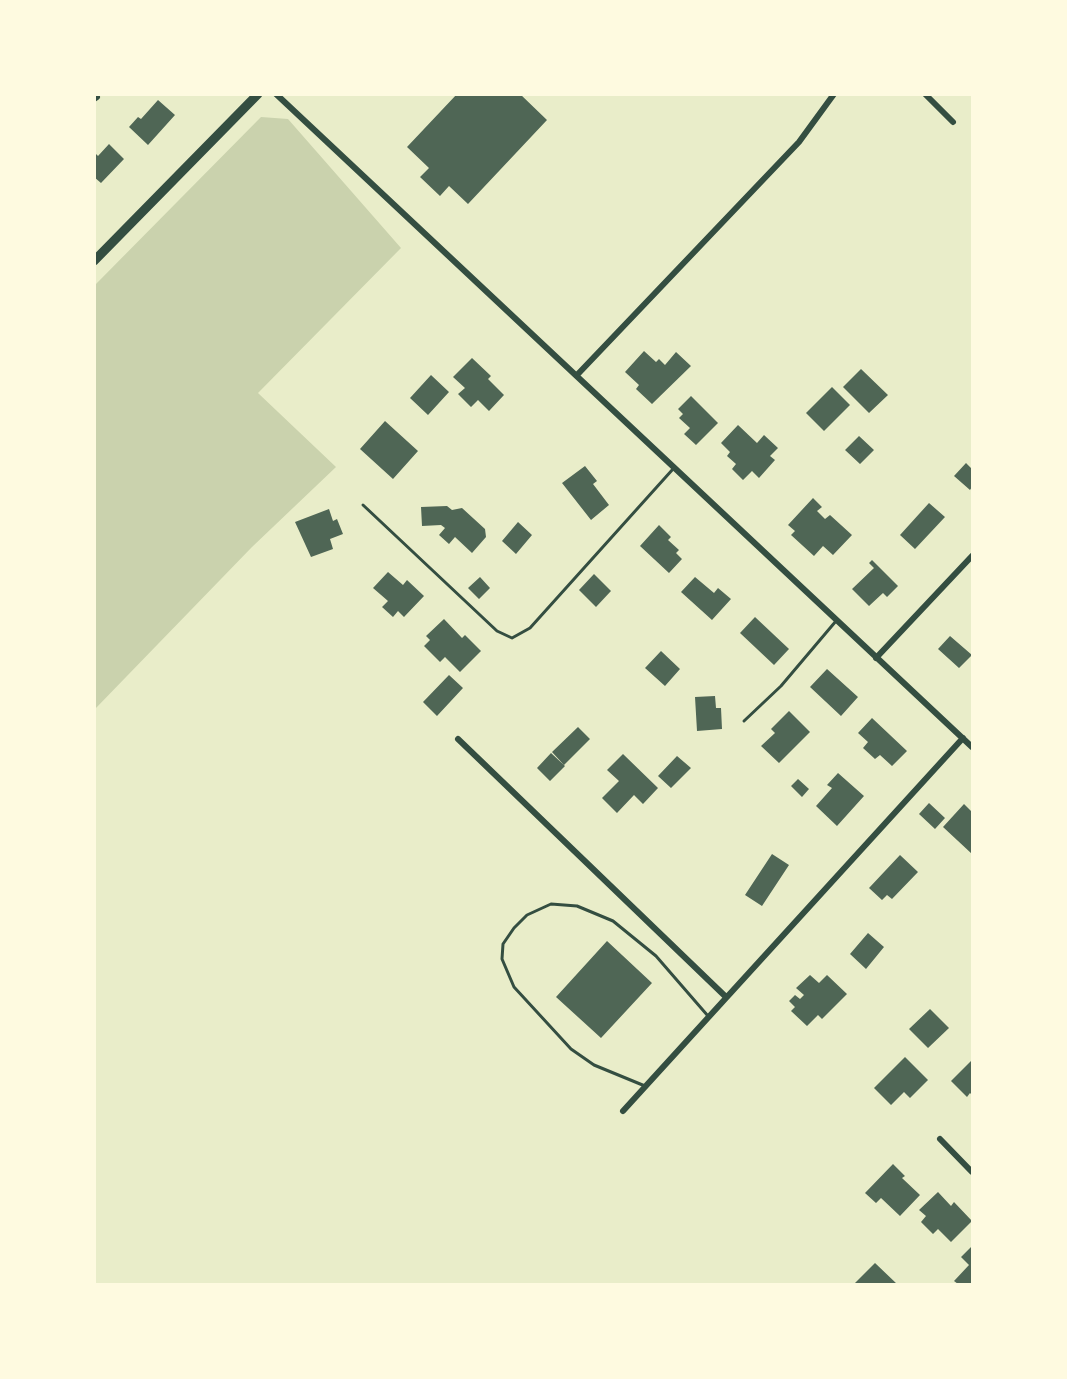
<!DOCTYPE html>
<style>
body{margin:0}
#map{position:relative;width:1067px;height:1379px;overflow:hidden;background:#e9edc9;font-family:Ubuntu,sans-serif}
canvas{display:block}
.frame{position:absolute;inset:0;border:96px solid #fefae0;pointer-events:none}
</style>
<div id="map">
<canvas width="1067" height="1379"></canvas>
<div class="frame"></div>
</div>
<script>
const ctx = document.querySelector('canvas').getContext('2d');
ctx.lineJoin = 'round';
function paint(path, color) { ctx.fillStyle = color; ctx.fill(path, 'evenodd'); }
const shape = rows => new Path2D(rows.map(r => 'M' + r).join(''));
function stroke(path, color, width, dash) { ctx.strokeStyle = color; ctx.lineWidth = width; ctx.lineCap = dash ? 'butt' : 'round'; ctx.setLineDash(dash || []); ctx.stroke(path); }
paint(shape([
 [261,117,288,119,401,248,258,393,336,467,252,547,95,709,95,285]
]), '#cad2ad');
paint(shape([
 [457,94,520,94,547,120,468,204,449,186,440,196,420,177,429,168,407,147],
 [158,100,175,115,148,145,129,127,138,117,141,119],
 [109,144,124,159,101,183,94,177,94,152,98,156],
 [644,351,656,362,659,359,665,365,676,352,691,366,652,404,636,389,639,385,625,372],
 [472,358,491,376,488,379,504,395,489,411,478,400,471,407,458,394,465,388,453,377],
 [861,369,888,395,869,413,843,387],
 [431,375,449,392,428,415,410,398],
 [832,387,850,405,824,431,806,413],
 [691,396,718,423,696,445,684,434,690,428,679,418,683,414,678,409],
 [385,421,418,451,393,479,360,449],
 [738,425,757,443,764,435,778,448,770,456,775,460,759,478,752,471,743,480,732,469,736,464,727,456,730,452,721,443],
 [859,436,874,450,860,464,845,450],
 [966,463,972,469,972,487,970,490,954,476],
 [585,466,597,481,593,484,609,505,591,520,562,483],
 [813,498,822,507,817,511,825,519,830,515,852,535,833,555,823,546,814,556,791,535,795,531,788,525],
 [929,503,945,517,915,549,900,535],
 [447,506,452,510,462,508,485,529,486,537,472,553,455,537,449,544,439,535,445,528,441,525,422,526,421,507],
 [329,509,333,521,337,519,343,534,330,539,333,549,311,557,295,522],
 [518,522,532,535,516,554,502,541],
 [659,525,671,537,668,540,679,550,676,553,682,559,669,573,640,546],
 [872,560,898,586,887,597,883,593,869,606,852,589,874,568,869,563],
 [388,572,403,585,407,580,424,596,404,617,398,611,393,617,382,607,388,601,373,588],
 [594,574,611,591,596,607,579,590],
 [480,577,490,588,479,599,468,588],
 [695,577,714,593,718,588,731,599,712,620,681,592],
 [755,617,789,649,774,665,740,633],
 [444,619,462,638,465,635,481,651,460,672,445,657,440,662,424,646,430,640,426,636],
 [950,636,972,655,959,668,938,649],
 [661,651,680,669,665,686,645,668],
 [827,669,858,697,841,716,810,687],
 [449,675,463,688,437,716,423,702],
 [715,696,716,708,721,708,722,729,697,731,695,697],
 [789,711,810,732,779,763,761,746,775,733,771,729],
 [872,718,907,751,892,766,880,755,875,759,863,748,868,742,858,733],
 [578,727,590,739,564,765,552,752],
 [551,753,565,766,550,781,537,768],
 [623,754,658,788,643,804,634,795,617,813,602,798,619,781,607,770],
 [677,756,691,768,671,788,658,776],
 [838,773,864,796,837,826,816,806,832,788,827,785],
 [798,779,809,789,802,797,791,786],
 [929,803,945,818,935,829,919,814],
 [964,804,972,812,972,854,943,827],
 [772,854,789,865,762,906,745,895],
 [900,855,918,872,892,899,887,895,882,900,869,888],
 [868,933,884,947,866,969,850,954],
 [607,941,652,983,601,1038,556,997],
 [810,975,819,983,827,975,847,994,822,1019,818,1015,807,1026,791,1011,795,1007,789,1001,795,995,800,999,804,995,796,988],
 [930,1009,949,1028,928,1048,909,1029],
 [905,1057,928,1080,910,1098,904,1092,891,1105,874,1088],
 [972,1060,972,1095,970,1093,967,1097,951,1081],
 [893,1164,905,1176,902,1178,920,1195,900,1216,881,1198,876,1203,865,1193],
 [938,1192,951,1206,954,1202,972,1221,951,1242,938,1229,933,1234,921,1222,926,1216,919,1210],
 [972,1246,972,1282,970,1284,958,1284,954,1281,969,1265,961,1257],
 [875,1263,897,1284,854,1284]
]), '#4f6655');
stroke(shape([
 [363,505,497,631,512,638,530,628,673,469],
 [744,721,781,686,836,621],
 [645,1086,594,1065,571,1049,514,987,502,959,503,944,514,928,527,915,551,904,577,906,613,921,656,956,708,1016]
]), '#344e41', 3);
stroke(shape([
 [276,94,972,747],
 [925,94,953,122],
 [94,99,97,97,95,94],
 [577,375,799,142,834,94],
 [876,658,972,556],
 [458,739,726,997],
 [623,1111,963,738],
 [940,1139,972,1172]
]), '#344e41', 6);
stroke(shape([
 [94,261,258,94]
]), '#344e41', 9);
</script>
